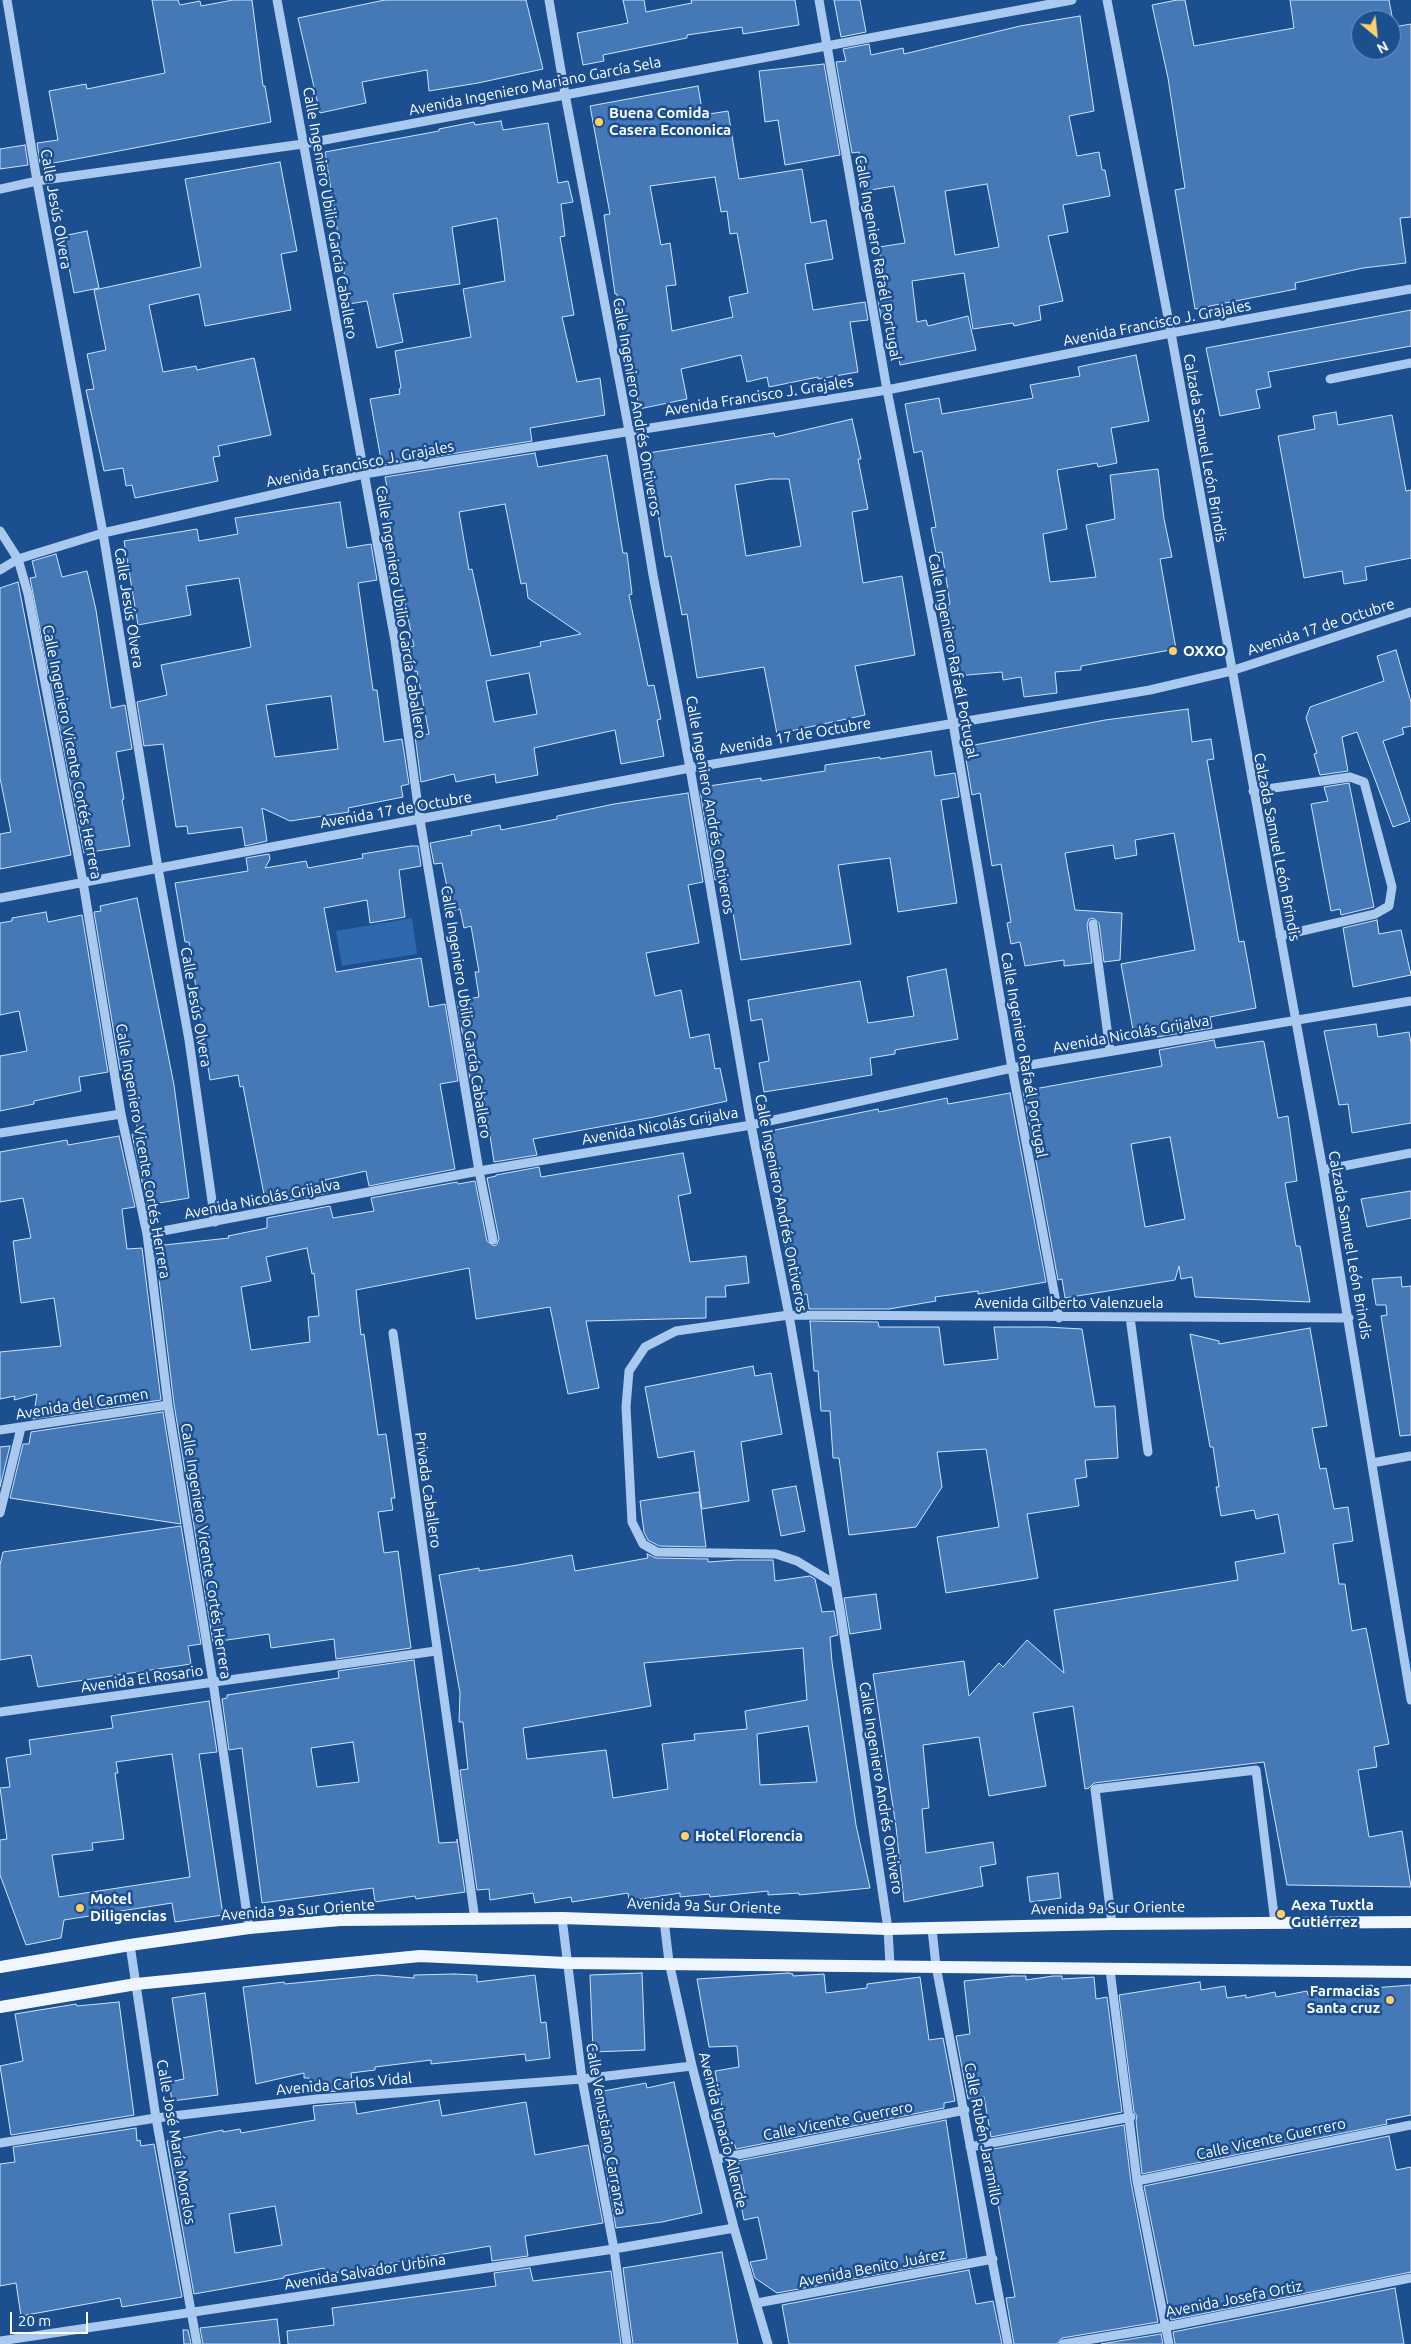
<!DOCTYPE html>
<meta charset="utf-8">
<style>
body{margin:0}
#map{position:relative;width:1411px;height:2344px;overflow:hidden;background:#1b4f8f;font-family:Ubuntu,sans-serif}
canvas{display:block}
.north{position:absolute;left:1351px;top:10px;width:50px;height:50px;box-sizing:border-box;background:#1b4f8f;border:1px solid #7695bc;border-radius:50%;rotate:152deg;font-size:14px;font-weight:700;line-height:20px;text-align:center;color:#fff}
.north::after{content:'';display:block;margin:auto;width:18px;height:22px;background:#ffd166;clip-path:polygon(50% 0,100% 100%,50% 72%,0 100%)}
.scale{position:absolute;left:10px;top:2312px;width:78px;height:22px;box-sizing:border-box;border:2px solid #fff;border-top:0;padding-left:6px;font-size:15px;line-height:18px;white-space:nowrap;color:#fff;-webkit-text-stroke:4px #1b4f8f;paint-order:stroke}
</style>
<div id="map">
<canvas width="1411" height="2344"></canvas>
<div class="north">N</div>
<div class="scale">20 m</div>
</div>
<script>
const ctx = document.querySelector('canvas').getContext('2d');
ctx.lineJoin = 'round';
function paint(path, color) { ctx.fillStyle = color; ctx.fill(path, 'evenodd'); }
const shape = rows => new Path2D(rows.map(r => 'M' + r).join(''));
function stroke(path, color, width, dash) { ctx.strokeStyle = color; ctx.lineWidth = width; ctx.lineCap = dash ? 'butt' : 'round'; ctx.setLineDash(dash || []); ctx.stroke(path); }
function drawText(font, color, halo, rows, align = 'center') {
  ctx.font = font + ' Ubuntu,sans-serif'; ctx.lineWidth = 5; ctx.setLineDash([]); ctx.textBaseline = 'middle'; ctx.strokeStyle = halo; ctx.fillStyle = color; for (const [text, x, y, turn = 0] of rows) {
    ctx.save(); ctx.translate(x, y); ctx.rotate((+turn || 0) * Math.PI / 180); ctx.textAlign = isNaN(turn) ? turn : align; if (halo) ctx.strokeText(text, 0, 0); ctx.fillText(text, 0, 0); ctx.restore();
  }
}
paint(shape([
 [412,918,417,954,342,966,336,931]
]), '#2e69ad');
const building = shape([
 [152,0,178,0,180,5,200,1,201,6,233,0,252,0,263,86,265,86,271,122,92,156,48,164,48,162,40,163,37,143,58,140,49,91,86,84,87,89,165,73,152,0],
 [385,0,526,0,543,69,478,83,429,91,427,70,362,82,366,103,320,113,298,18,385,0],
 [623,0,644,0,646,12,692,3,691,0,795,0,799,25,743,34,742,27,687,35,687,38,603,55,604,61,583,65,577,33,628,23,623,0],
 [834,0,860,0,866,32,841,37,834,0],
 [1177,0,1185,0,1194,46,1294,28,1290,0,1389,0,1394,27,1411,24,1411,217,1400,218,1406,263,1363,268,1295,283,1296,289,1195,309,1175,190,1185,188,1168,78,1152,5,1177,0],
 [1361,20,1391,20,1391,50,1361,50,1361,20],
 [1080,16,1094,111,1069,116,1077,156,1099,152,1102,170,1105,170,1110,196,1063,205,1068,232,1048,236,1063,301,1039,306,1041,320,1014,326,1013,323,973,329,964,273,912,281,917,322,926,320,928,326,968,316,976,350,900,365,890,317,881,318,878,300,886,298,879,247,905,243,894,186,865,191,859,152,852,153,836,62,846,61,843,49,869,44,871,55,903,48,904,54,1020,26,1080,16],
 [987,184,999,247,955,255,945,191,987,184],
 [824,64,840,155,785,165,778,120,765,122,759,71,824,64],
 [698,86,703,115,728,111,739,179,802,169,811,223,826,220,833,259,805,264,813,310,865,302,868,320,850,322,858,372,818,379,818,377,769,387,767,377,747,382,741,355,681,369,687,399,639,409,633,371,629,372,617,294,615,294,604,215,610,214,590,106,698,86],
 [715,177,721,212,727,211,730,234,737,233,748,293,729,297,733,317,672,331,666,286,676,285,670,243,661,245,650,186,715,177],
 [501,121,503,130,548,123,558,183,568,181,573,202,561,204,565,236,560,237,574,315,562,317,577,382,600,378,605,415,530,428,532,441,382,465,370,399,400,394,399,389,401,388,395,351,471,337,463,289,505,281,497,218,452,227,460,284,393,294,403,342,377,348,367,301,349,304,325,152,439,131,439,129,474,122,475,125,501,121],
 [25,145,28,165,0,169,0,149,25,145],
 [280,162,297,251,281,254,291,310,205,326,199,294,149,305,163,372,196,366,197,370,254,358,271,435,218,446,220,456,213,457,218,481,135,498,132,485,126,486,123,468,104,471,86,390,94,389,87,354,106,350,94,290,201,267,185,179,280,162],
 [87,231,99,288,74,293,63,236,87,231],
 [1411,310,1411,346,1268,372,1271,387,1256,390,1260,408,1220,416,1206,348,1411,310],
 [1136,355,1149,421,1111,428,1117,463,1098,467,1097,463,1057,470,1067,529,1043,534,1050,582,1096,577,1086,525,1115,519,1110,475,1158,469,1164,519,1172,557,1160,559,1176,649,1081,666,1081,670,1055,672,1057,693,1024,697,1021,677,1003,680,1002,672,956,676,948,605,950,604,942,552,936,553,931,528,936,527,922,451,914,453,905,404,939,398,942,414,1033,398,1030,385,1080,376,1078,367,1136,355],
 [1336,412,1338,425,1392,415,1406,491,1411,490,1411,558,1365,567,1367,580,1344,584,1342,571,1304,578,1278,436,1315,429,1313,416,1336,412],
 [852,419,861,459,858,459,868,509,852,512,863,583,902,576,915,655,855,666,865,715,777,734,764,667,697,678,687,614,682,615,671,556,665,557,648,453,774,433,775,437,852,419],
 [770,479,789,479,801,546,746,556,735,485,770,479],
 [535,453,538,467,607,455,623,553,627,553,632,594,629,595,648,686,654,685,661,719,657,720,664,756,621,764,615,730,534,748,538,775,496,783,495,774,456,782,454,774,421,782,415,736,429,734,417,671,415,672,410,647,414,646,399,577,390,578,383,542,391,541,382,488,387,487,385,477,535,453],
 [505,504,521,584,526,583,528,598,581,634,540,642,541,646,491,656,472,569,469,570,459,512,505,504],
 [529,673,537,714,494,722,486,681,529,673],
 [340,502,347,548,371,544,377,580,358,583,373,690,377,690,384,742,402,739,409,784,401,786,403,797,348,808,349,812,290,821,262,808,267,841,245,846,242,827,188,834,187,826,176,827,163,744,144,746,137,702,167,695,161,665,251,647,239,578,186,586,191,615,138,625,124,541,197,529,199,541,238,534,235,518,340,502],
 [331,696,338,749,275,757,266,705,331,696],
 [56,554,62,577,87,571,96,610,111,708,125,705,132,749,116,752,124,799,122,800,130,846,84,853,30,578,36,577,32,561,56,554],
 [18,582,71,855,0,869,0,834,11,832,0,778,0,588,18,582],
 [1396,650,1411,702,1411,726,1402,728,1404,734,1383,741,1410,821,1393,827,1357,732,1342,737,1348,771,1320,775,1314,754,1317,753,1306,718,1310,707,1384,681,1377,656,1396,650],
 [1188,709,1192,742,1211,739,1214,759,1207,760,1239,942,1244,941,1256,1008,1210,1017,1212,1028,1157,1037,1155,1025,1133,1030,1121,964,1195,950,1174,833,1135,840,1137,855,1115,859,1113,845,1065,853,1075,910,1122,913,1120,960,1104,962,1099,923,1093,918,1089,919,1087,924,1092,963,1064,966,1064,960,1025,966,1020,942,1011,944,1007,923,1011,922,1001,864,992,866,980,793,972,795,964,747,1105,720,1188,709],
 [931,751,935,776,955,773,959,797,941,800,957,903,898,912,890,858,838,865,851,944,741,960,727,877,715,880,700,791,710,790,709,786,761,778,761,781,825,771,825,765,880,757,880,759,931,751],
 [1349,783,1374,907,1341,915,1340,909,1331,911,1311,804,1328,801,1324,787,1349,783],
 [688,793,703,882,688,885,699,943,646,953,655,996,681,990,690,1038,709,1034,715,1069,720,1068,727,1101,654,1117,533,1139,537,1155,494,1162,481,1077,470,1079,457,1001,479,997,475,972,479,972,471,926,464,928,460,909,452,911,442,863,434,864,430,843,472,835,471,831,500,825,501,830,557,819,557,816,614,804,688,793],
 [411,846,418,846,421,866,399,870,405,917,370,923,367,900,324,908,336,972,421,958,429,1007,445,1004,458,1081,440,1084,455,1169,369,1186,366,1171,325,1180,328,1193,266,1205,243,1086,240,1087,238,1075,210,1080,189,942,185,942,175,883,248,871,246,858,269,854,270,859,265,868,306,861,308,868,363,858,362,854,411,846],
 [137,898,174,1085,189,1198,147,1205,132,1134,138,1133,128,1068,120,1070,94,912,101,911,100,906,137,898],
 [46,912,48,922,82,915,108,1072,79,1077,81,1091,34,1101,34,1104,0,1111,0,1056,27,1051,19,1011,0,1015,0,923,12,921,12,918,46,912],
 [1377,920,1379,934,1401,930,1411,975,1353,987,1343,928,1377,920],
 [946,969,958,1039,895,1050,895,1054,870,1058,872,1075,764,1092,759,1063,769,1061,762,1019,751,1021,748,1000,860,981,868,1023,914,1016,907,977,946,969],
 [1376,1024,1378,1037,1409,1032,1411,1043,1411,1123,1352,1133,1348,1104,1339,1105,1324,1031,1376,1024],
 [1214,1040,1216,1048,1263,1041,1264,1042,1278,1118,1288,1116,1297,1181,1285,1183,1296,1246,1300,1246,1310,1302,1195,1297,1192,1277,1181,1279,1179,1266,1175,1280,1065,1298,1062,1279,1058,1280,1023,1091,1162,1066,1159,1050,1214,1040],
 [1170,1137,1185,1219,1145,1227,1131,1144,1170,1137],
 [1010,1093,1046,1282,978,1294,978,1291,935,1297,936,1301,889,1309,809,1309,807,1294,795,1297,783,1233,787,1232,770,1131,878,1109,879,1112,947,1098,948,1104,1010,1093],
 [119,1136,135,1207,122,1209,127,1249,142,1248,161,1400,33,1419,37,1394,14,1400,15,1396,0,1399,0,1352,61,1346,54,1298,21,1303,13,1241,31,1238,23,1198,0,1202,0,1152,67,1140,68,1145,119,1136],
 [683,1153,691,1193,678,1196,690,1262,746,1256,749,1283,725,1286,726,1297,706,1297,706,1318,586,1321,599,1388,568,1394,550,1307,476,1319,469,1268,356,1290,361,1335,364,1334,378,1435,386,1434,395,1498,391,1498,393,1510,378,1512,384,1553,398,1551,411,1648,336,1659,334,1639,271,1648,269,1634,213,1642,174,1404,155,1246,229,1238,228,1236,267,1228,267,1218,330,1206,333,1218,374,1211,371,1198,457,1182,458,1184,475,1181,487,1241,494,1246,497,1244,499,1239,487,1178,496,1176,496,1175,539,1167,541,1177,683,1153],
 [307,1248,312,1274,314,1273,319,1316,308,1317,310,1342,251,1350,241,1287,271,1281,266,1257,307,1248],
 [1411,1191,1411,1218,1367,1227,1361,1199,1411,1191],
 [1401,1277,1402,1287,1411,1286,1411,1435,1400,1436,1381,1316,1387,1315,1386,1305,1376,1305,1372,1279,1401,1277],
 [810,1321,878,1322,879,1327,939,1327,944,1365,998,1359,994,1327,1046,1327,1082,1329,1095,1407,1115,1406,1118,1458,1085,1460,1087,1477,1075,1479,1079,1506,1027,1514,1038,1578,946,1593,937,1537,999,1527,986,1449,937,1452,942,1487,916,1527,849,1535,839,1458,833,1458,830,1411,821,1411,818,1371,814,1371,810,1321],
 [1310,1328,1327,1426,1312,1428,1320,1469,1326,1468,1334,1509,1348,1507,1353,1541,1333,1544,1339,1584,1345,1584,1352,1631,1366,1628,1389,1744,1374,1747,1377,1767,1358,1770,1369,1837,1402,1831,1411,1887,1287,1885,1264,1762,1094,1783,1089,1788,1085,1789,1073,1706,1033,1713,1046,1786,989,1796,979,1737,923,1745,929,1808,922,1809,926,1853,993,1842,996,1864,980,1867,983,1886,904,1902,896,1827,873,1674,964,1661,969,1696,999,1663,1003,1667,1027,1640,1064,1673,1054,1610,1238,1580,1235,1562,1285,1553,1278,1514,1256,1519,1254,1510,1221,1516,1216,1487,1219,1487,1213,1447,1210,1447,1190,1334,1219,1341,1219,1344,1310,1328],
 [753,1366,755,1376,771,1373,782,1434,741,1442,749,1501,702,1509,694,1451,658,1458,645,1387,753,1366],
 [163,1412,181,1524,10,1498,23,1444,29,1444,31,1432,163,1412],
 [10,1446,0,1487,0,1447,10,1446],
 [796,1486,805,1531,781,1536,772,1490,796,1486],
 [699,1492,706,1547,659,1546,648,1540,644,1532,640,1501,699,1492],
 [181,1526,201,1644,188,1646,191,1664,38,1687,31,1655,0,1660,0,1565,3,1552,181,1526],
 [647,1554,656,1558,708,1559,708,1562,736,1560,773,1560,775,1581,810,1576,815,1579,822,1612,834,1611,838,1635,830,1637,832,1662,856,1825,870,1888,799,1895,799,1893,768,1895,768,1891,710,1897,709,1894,680,1897,680,1893,629,1901,628,1893,572,1902,571,1897,535,1903,533,1893,490,1900,489,1889,477,1890,460,1770,468,1769,463,1722,459,1722,460,1693,439,1575,479,1568,479,1571,518,1565,572,1555,575,1571,648,1558,647,1554],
 [803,1648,807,1700,745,1711,747,1729,694,1734,695,1740,662,1744,668,1789,613,1798,606,1750,527,1759,523,1728,651,1706,644,1663,803,1648],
 [808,1726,817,1782,760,1785,757,1734,808,1726],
 [876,1594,881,1629,850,1634,844,1598,876,1594],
 [414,1660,439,1843,457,1842,457,1839,465,1892,416,1899,415,1896,375,1902,373,1888,262,1903,242,1748,229,1750,222,1699,227,1698,227,1695,339,1678,338,1671,414,1660],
 [353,1742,359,1782,317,1787,311,1748,353,1742],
 [209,1701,217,1752,199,1754,223,1915,175,1922,172,1903,64,1920,61,1938,26,1945,0,1875,0,1840,7,1839,0,1788,10,1787,6,1758,31,1754,29,1740,113,1728,111,1716,209,1701],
 [172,1754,190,1877,59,1897,52,1855,93,1850,92,1843,124,1839,115,1773,118,1773,116,1762,172,1754],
 [1058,1873,1061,1898,1030,1902,1027,1877,1058,1873],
 [642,1973,645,2050,593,2052,590,1975,642,1973],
 [788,1973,793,1974,793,1976,824,1974,826,1993,867,1988,867,1984,920,1977,929,2040,943,2038,955,2101,944,2103,944,2108,736,2149,734,2143,729,2144,715,2071,739,2067,737,2046,709,2047,697,1979,788,1973],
 [454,1974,477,1975,477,1982,535,1975,541,2023,546,2022,550,2058,526,2061,525,2054,431,2064,431,2060,375,2067,375,2070,351,2073,353,2090,311,2093,309,2078,304,2078,304,2073,256,2084,243,1987,284,1982,285,1984,378,1975,414,1978,414,1975,454,1974],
 [1012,1976,1026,1976,1026,1980,1053,1976,1062,1976,1062,1979,1094,1977,1096,1999,1107,1997,1122,2112,991,2137,984,2097,968,2099,956,2036,970,2034,964,1981,1012,1976],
 [1200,1982,1201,1990,1225,1986,1227,1998,1246,1995,1246,1998,1275,1992,1276,1997,1307,1991,1308,1995,1372,1985,1373,1988,1411,1985,1411,2115,1386,2120,1387,2124,1142,2174,1136,2121,1137,2116,1134,2112,1119,1995,1200,1982],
 [205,1993,218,2095,172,2101,169,2082,184,2079,172,1998,205,1993],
 [119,2002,134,2115,11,2135,0,2066,23,2061,15,2014,76,2004,77,2006,119,2002],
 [674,2082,702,2213,662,2222,616,2228,593,2093,646,2083,647,2088,674,2082],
 [439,2100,442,2116,526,2102,535,2155,588,2145,603,2223,525,2236,528,2256,492,2261,490,2246,328,2274,324,2268,284,2276,284,2278,194,2294,167,2141,223,2130,223,2132,240,2129,241,2133,315,2120,313,2106,355,2102,357,2114,439,2100],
 [275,2206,282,2245,235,2253,229,2214,275,2206],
 [946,2120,967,2258,777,2293,755,2278,750,2262,767,2259,758,2217,744,2220,739,2196,745,2195,738,2161,946,2120],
 [1124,2125,1131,2182,1158,2322,1062,2338,1057,2344,1014,2344,1006,2298,1015,2297,988,2150,1124,2125],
 [136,2128,137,2141,140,2140,141,2146,154,2144,182,2297,122,2307,120,2298,21,2316,16,2283,0,2286,0,2164,15,2162,13,2147,136,2128],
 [1389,2136,1396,2170,1411,2167,1411,2272,1171,2320,1144,2186,1389,2136],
 [722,2252,738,2344,633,2344,623,2268,722,2252],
 [530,2268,533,2281,611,2271,621,2344,288,2344,287,2331,334,2325,332,2308,496,2286,494,2273,530,2268],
 [969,2270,976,2304,993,2301,1002,2344,789,2344,782,2305,969,2270],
 [1395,2288,1404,2344,1175,2344,1173,2332,1395,2288],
 [277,2319,280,2344,203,2344,200,2328,277,2319],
 [183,2330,188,2330,191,2344,184,2344,183,2330],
 [1161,2334,1163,2344,1101,2344,1161,2334]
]);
paint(building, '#4478b7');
stroke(building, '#cfe3fa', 1);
stroke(shape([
 [7,0,37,181,103,533,158,868,189,1040,215,1222],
 [277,0,395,641,420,820,479,1171,493,1240],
 [549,0,565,94,629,431,653,575,690,768,751,1125,789,1315,841,1615,888,1929,890,1965],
 [819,0,887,390,953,723,1012,1068,1059,1318],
 [1107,0,1171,333,1323,1170,1411,1700],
 [0,189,37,181,303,144,1072,0],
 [1330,379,1411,363],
 [0,531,18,559,28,594,83,882,121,1114,147,1234,168,1405,213,1682,249,1928],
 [0,570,18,559,103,533,364,474,887,390,1171,333,1411,289],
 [1253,791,1350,777,1364,782,1392,887,1389,906,1375,914,1280,936],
 [0,898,690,768,1150,690,1231,671,1411,612],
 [1093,924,1110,1051],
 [0,1133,121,1114],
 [1323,1170,1411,1153],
 [147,1234,479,1171,751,1125,1012,1068,1411,1001],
 [1130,1317,1148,1452],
 [393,1333,475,1920],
 [0,1430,168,1405],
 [1372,1463,1411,1456],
 [0,1513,21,1428],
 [835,1584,797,1561,776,1554,657,1552,643,1544,632,1522,626,1407,629,1371,645,1347,676,1331,789,1315,1349,1318],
 [0,1712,436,1651],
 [562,1918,582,2079,614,2249,627,2344],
 [664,1920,669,1962,692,2066,734,2228,768,2344],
 [1112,1924,1095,1789,1256,1770,1275,1923],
 [932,1929,936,1966,1008,2344],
 [130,1945,156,2118,197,2344],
 [1110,1970,1137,2181,1169,2344],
 [0,2143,156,2118,317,2099,582,2079,692,2066],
 [970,2147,1131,2117],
 [717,2159,965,2110],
 [1137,2181,1411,2125],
 [757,2303,993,2259],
 [0,2341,614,2249,734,2228],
 [1063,2344,1165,2327,1411,2278]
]), '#a9c9ee', 9);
stroke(shape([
 [0,1967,130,1945,249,1928,340,1920,562,1918,888,1929,1112,1924,1411,1922],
 [0,2007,136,1984,420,1956,567,1963,1411,1972]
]), '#f0f6ff', 12);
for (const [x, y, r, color] of [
 [599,122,5,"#ffd166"],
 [1173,651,5,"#ffd166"],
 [685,1836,5,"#ffd166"],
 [80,1908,5,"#ffd166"],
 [1281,1914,5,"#ffd166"],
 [1390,2000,5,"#ffd166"]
]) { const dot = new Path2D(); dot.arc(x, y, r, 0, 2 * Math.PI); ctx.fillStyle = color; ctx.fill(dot); stroke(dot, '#1b4f8f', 2); }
drawText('15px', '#fff', '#1b4f8f', [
 ["Avenida Ingeniero Mariano García Sela",535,86,-11],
 ["Calle Jesús Olvera",56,209,80],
 ["Calle Ingeniero Ubilio García Caballero",330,213,80],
 ["Calle Ingeniero Rafaél Portugal",878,258,80],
 ["Avenida Francisco J. Grajales",1157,323,-11],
 ["Avenida Francisco J. Grajales",759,396,-9],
 ["Calle Ingeniero Andrés Ontiveros",637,407,80],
 ["Calzada Samuel León Brindis",1205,448,80],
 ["Avenida Francisco J. Grajales",360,464,-11],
 ["Calle Jesús Olvera",129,608,81],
 ["Calle Ingeniero Ubilio García Caballero",401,612,81],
 ["Avenida 17 de Octubre",1321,627,-18],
 ["Calle Ingeniero Rafaél Portugal",953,656,79],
 ["Avenida 17 de Octubre",795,736,-10],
 ["Calle Ingeniero Vicente Cortés Herrera",72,752,79],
 ["Calle Ingeniero Andrés Ontiveros",710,805,80],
 ["Avenida 17 de Octubre",396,810,-10],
 ["Calzada Samuel León Brindis",1277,847,79],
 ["Calle Jesús Olvera",196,1007,80],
 ["Calle Ingeniero Ubilio García Caballero",466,1012,81],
 ["Avenida Nicolás Grijalva",1131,1034,-10],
 ["Calle Ingeniero Rafaél Portugal",1024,1055,80],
 ["Avenida Nicolás Grijalva",660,1126,-10],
 ["Calle Ingeniero Vicente Cortés Herrera",143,1151,80],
 ["Avenida Nicolás Grijalva",262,1199,-11],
 ["Calle Ingeniero Andrés Ontiveros",781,1203,79],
 ["Calzada Samuel León Brindis",1350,1245,80],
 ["Avenida Gilberto Valenzuela",1069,1303],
 ["Avenida del Carmen",82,1404,-9],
 ["Privada Caballero",428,1490,82],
 ["Calle Ingeniero Vicente Cortés Herrera",206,1551,81],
 ["Avenida El Rosario",142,1679,-8],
 ["Calle Ingeniero Andrés Ontivero",881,1788,81],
 ["Avenida 9a Sur Oriente",704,1906,2],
 ["Avenida 9a Sur Oriente",1108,1908,-1],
 ["Avenida 9a Sur Oriente",298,1910,-4],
 ["Avenida Carlos Vidal",344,2084,-5],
 ["Calle Vicente Guerrero",838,2121,-11],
 ["Calle Venustiano Carranza",606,2129,80],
 ["Avenida Ignacio Allende",723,2130,76],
 ["Calle Rubén Jaramillo",983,2134,79],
 ["Calle Vicente Guerrero",1271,2139,-12],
 ["Calle José María Morelos",176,2142,80],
 ["Avenida Benito Juárez",872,2268,-11],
 ["Avenida Salvador Urbina",365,2272,-9],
 ["Avenida Josefa Ortiz",1234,2299,-11]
]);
drawText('bold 15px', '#fff', '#1b4f8f', [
 ["Buena Comida",609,113],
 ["Casera Econonica",609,130],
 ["OXXO",1183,651],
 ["Hotel Florencia",695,1836],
 ["Motel",90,1899],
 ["Diligencias",90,1916],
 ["Aexa Tuxtla",1291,1905],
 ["Gutiérrez",1291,1922],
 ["Farmacias",1380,1991,"right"],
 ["Santa cruz",1380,2008,"right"]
], 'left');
</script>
